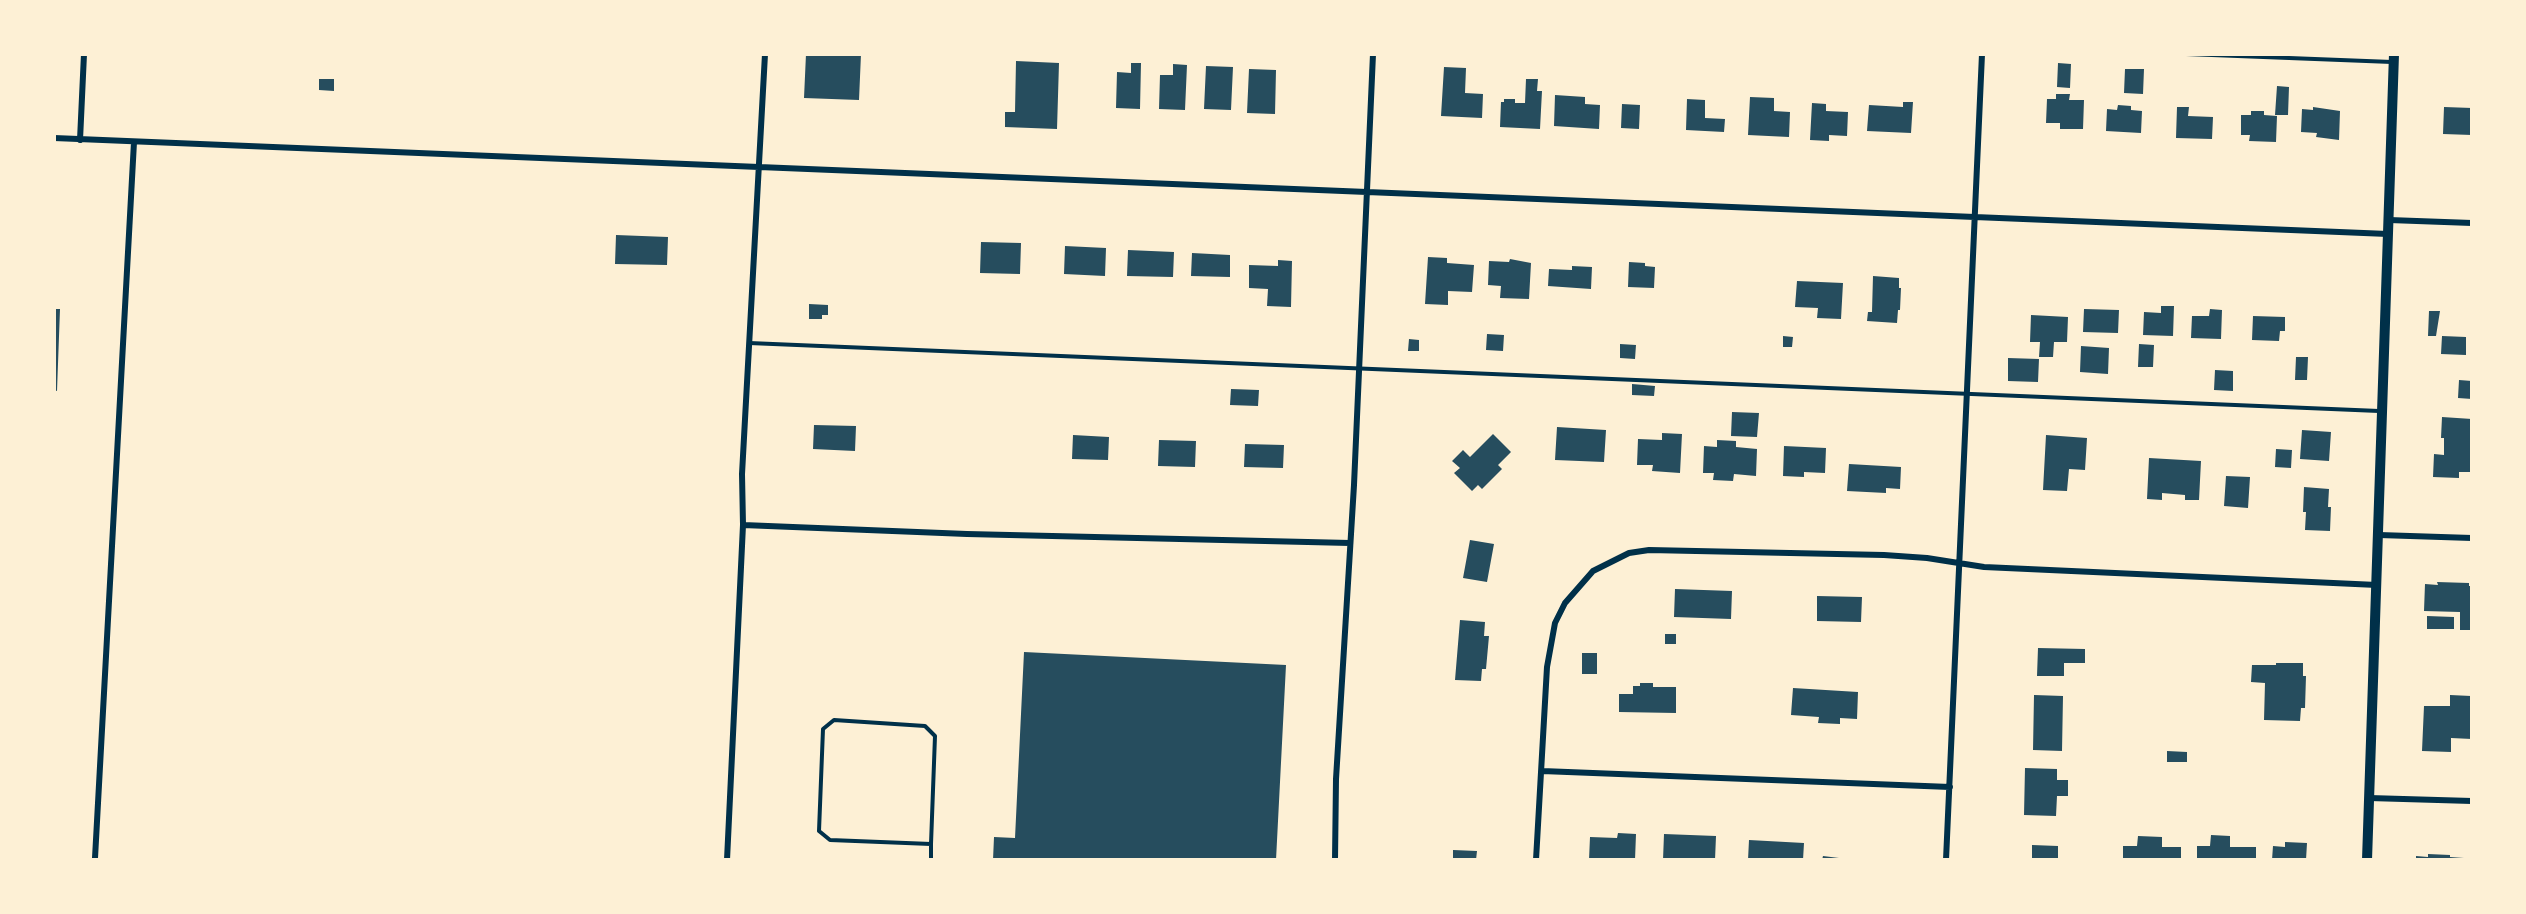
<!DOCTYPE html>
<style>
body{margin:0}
#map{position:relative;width:2526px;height:914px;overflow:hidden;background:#fdf0d5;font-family:Manrope,sans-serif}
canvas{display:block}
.frame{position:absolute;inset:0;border:56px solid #fdf0d5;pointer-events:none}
</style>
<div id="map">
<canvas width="2526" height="914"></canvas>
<div class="frame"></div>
</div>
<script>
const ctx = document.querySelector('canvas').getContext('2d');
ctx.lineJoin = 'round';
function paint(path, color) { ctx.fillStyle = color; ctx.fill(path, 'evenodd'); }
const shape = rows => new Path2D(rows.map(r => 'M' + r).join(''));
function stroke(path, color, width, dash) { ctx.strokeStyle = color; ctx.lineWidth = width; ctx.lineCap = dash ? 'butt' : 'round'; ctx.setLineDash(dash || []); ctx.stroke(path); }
paint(shape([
 [806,54,861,54,859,100,804,98],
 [1016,61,1059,63,1057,129,1005,127,1005,112,1015,112],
 [1131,63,1141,63,1140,109,1116,108,1117,72,1131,73],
 [2058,63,2071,64,2070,88,2057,87],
 [1173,64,1187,65,1185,110,1159,109,1160,75,1173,75],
 [1206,66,1233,67,1231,110,1204,109],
 [1444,67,1466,68,1465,93,1483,94,1482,118,1441,116],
 [1249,69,1276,70,1275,114,1247,113],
 [2125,69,2144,69,2143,94,2124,93],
 [319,79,334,79,334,91,319,90],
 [1526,79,1538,79,1537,91,1542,91,1540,129,1500,127,1501,102,1504,102,1504,99,1515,99,1515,103,1525,103],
 [2277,86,2289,87,2288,115,2275,115],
 [2056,94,2070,94,2069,100,2084,100,2083,129,2060,129,2060,123,2046,123,2047,99,2056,99],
 [1555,95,1585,97,1585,104,1600,105,1599,129,1554,126],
 [1750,97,1774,98,1774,111,1790,112,1789,137,1748,135],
 [1687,99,1705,100,1705,118,1725,119,1724,132,1686,130],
 [1903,102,1913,102,1911,133,1867,131,1869,105,1903,107],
 [1812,103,1826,104,1826,111,1848,112,1847,136,1829,135,1829,141,1810,140],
 [1622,104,1640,105,1639,129,1621,128],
 [2118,105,2131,106,2131,110,2142,111,2141,133,2106,131,2107,109,2117,110],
 [2177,107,2189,107,2188,116,2213,117,2212,139,2176,138],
 [2313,107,2340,111,2339,140,2316,137,2317,133,2301,132,2302,109,2313,110],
 [2444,107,2472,108,2472,135,2443,134],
 [2251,111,2264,111,2264,115,2277,116,2276,142,2249,141,2250,135,2241,135,2241,115,2251,115],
 [616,235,668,237,667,265,615,264],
 [981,242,1021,243,1020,274,980,273],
 [1065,246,1106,248,1105,276,1064,274],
 [1128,250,1174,252,1173,277,1127,276],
 [1192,253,1230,255,1230,277,1191,276],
 [1428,257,1447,258,1447,263,1474,265,1472,292,1448,291,1448,305,1425,304],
 [1510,259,1531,263,1529,299,1500,298,1501,286,1488,285,1489,261,1509,262],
 [1278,260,1292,261,1291,307,1267,306,1268,289,1249,288,1249,265,1278,266],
 [1629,262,1645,263,1645,266,1655,267,1654,288,1628,287],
 [1572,266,1592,267,1591,289,1548,286,1549,269,1572,270],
 [1873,276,1899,278,1899,288,1901,288,1900,310,1898,310,1897,323,1867,321,1868,312,1872,312],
 [1797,281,1843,283,1841,319,1817,318,1818,308,1795,307],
 [809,304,828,305,828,315,822,315,822,319,809,319],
 [2161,306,2174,306,2173,336,2143,335,2144,312,2161,313],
 [54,309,60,309,57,391,54,390],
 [2084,309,2119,310,2118,333,2083,332],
 [2210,309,2222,310,2221,339,2191,338,2192,316,2209,316],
 [2429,311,2440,311,2436,336,2428,336],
 [2031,315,2068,317,2067,342,2054,342,2053,357,2039,357,2040,342,2030,342],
 [2253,316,2285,317,2285,331,2280,331,2279,341,2252,340],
 [1487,334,1504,335,1503,351,1486,350],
 [1783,336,1793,337,1792,347,1783,347],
 [2442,336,2466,337,2466,355,2441,354],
 [1409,339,1419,340,1419,351,1408,351],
 [1620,344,1636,345,1635,359,1620,358],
 [2139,344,2154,345,2153,367,2138,367],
 [2081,346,2109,348,2108,374,2080,372],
 [2296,357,2308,357,2307,380,2295,380],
 [2008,358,2039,359,2038,382,2008,381],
 [2215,370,2233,371,2233,391,2214,390],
 [2459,380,2472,381,2472,399,2458,398],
 [1632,384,1655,386,1654,396,1632,395],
 [1231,389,1259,390,1258,406,1230,405],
 [1732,412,1759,413,1757,437,1731,436],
 [2442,417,2472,419,2472,472,2459,472,2459,478,2433,477,2434,454,2444,455,2444,438,2441,438],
 [814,425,856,426,855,451,813,449],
 [1557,427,1606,430,1604,462,1555,460],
 [2302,430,2331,432,2329,461,2300,459],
 [1662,433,1682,434,1680,473,1652,471,1653,465,1637,465,1638,439,1662,440],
 [1493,434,1511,452,1498,465,1502,469,1482,489,1478,485,1472,491,1454,473,1460,468,1452,461,1463,450,1470,457],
 [1073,435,1109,437,1108,460,1072,459],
 [2046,435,2087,438,2085,470,2069,469,2067,491,2043,490],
 [1159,440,1196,441,1195,467,1158,466],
 [1717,440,1736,441,1736,447,1757,449,1756,476,1734,474,1733,481,1713,480,1714,473,1703,473,1704,446,1717,447],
 [1245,444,1284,445,1283,468,1244,467],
 [1784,446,1826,448,1825,473,1804,472,1804,477,1783,476],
 [2276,449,2292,450,2291,468,2275,467],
 [2149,458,2201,461,2199,500,2185,500,2185,495,2162,493,2162,500,2147,499],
 [1849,464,1901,467,1900,489,1886,488,1886,493,1847,491],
 [2226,476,2250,477,2248,508,2224,506],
 [2304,487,2329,489,2328,507,2331,507,2330,531,2305,530,2306,512,2303,512],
 [1470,540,1494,544,1487,582,1463,578],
 [2437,582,2469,583,2469,586,2472,586,2472,630,2460,630,2460,612,2424,611,2425,584,2438,585],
 [1675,589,1732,591,1731,619,1674,617],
 [1817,596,1862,597,1861,622,1817,621],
 [2427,616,2454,617,2454,629,2427,629],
 [1460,620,1485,622,1484,636,1489,636,1486,669,1482,669,1481,681,1455,680],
 [1665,634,1676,634,1676,644,1665,644],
 [2038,648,2085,649,2085,663,2064,663,2064,676,2037,676],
 [1024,652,1286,665,1276,860,993,860,994,837,1015,838],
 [1582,653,1597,653,1597,674,1582,674],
 [2276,663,2303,663,2303,676,2306,676,2305,708,2301,708,2300,721,2264,720,2265,683,2251,682,2252,665,2276,665],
 [1640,683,1653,683,1653,687,1676,687,1676,713,1619,712,1619,694,1633,694,1633,686,1640,686],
 [1793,688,1858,692,1857,719,1840,718,1840,724,1818,723,1819,717,1791,715],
 [2034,695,2063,696,2062,751,2033,750],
 [2450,695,2471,696,2472,739,2451,738,2451,752,2422,751,2424,706,2450,706],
 [2167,751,2187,752,2187,762,2167,762],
 [2025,768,2057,769,2057,780,2068,780,2068,796,2057,796,2056,816,2024,815],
 [1618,833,1636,834,1635,860,1589,860,1590,837,1617,838],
 [1664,834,1716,836,1715,860,1663,860],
 [2211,835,2230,836,2230,847,2256,847,2256,860,2197,860,2197,846,2210,846],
 [2138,836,2162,837,2162,847,2181,847,2181,860,2123,860,2123,846,2137,846],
 [1749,840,1804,843,1803,860,1748,860],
 [2285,842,2307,843,2306,860,2272,860,2273,846,2285,847],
 [2032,845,2058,846,2058,860,2032,860],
 [1453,850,1477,851,1476,860,1453,860],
 [2428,854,2450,855,2450,857,2464,858,2464,860,2416,860,2416,856,2428,857],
 [1823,856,1847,859,1846,860,1822,860]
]), '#264d5e');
stroke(shape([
 [2186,54,2392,62],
 [749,343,2379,411],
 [931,860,931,844,935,736,925,726,834,720,823,729,819,831,830,840,931,844]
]), '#003049', 4);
stroke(shape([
 [54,138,2388,234],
 [80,140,84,54],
 [2389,220,2472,223],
 [743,525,967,534,1350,543],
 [2379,535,2472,538],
 [1542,771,1950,787],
 [2369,798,2472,801],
 [95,858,134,142],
 [727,860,743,525,742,474,765,54],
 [1335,860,1336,779,1354,485,1373,54],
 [1536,860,1547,667,1555,623,1565,603,1593,571,1629,553,1649,550,1884,555,1927,558,1984,567,2377,585],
 [1946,860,1982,54]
]), '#003049', 6);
stroke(shape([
 [2367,860,2394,54]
]), '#003049', 10);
</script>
